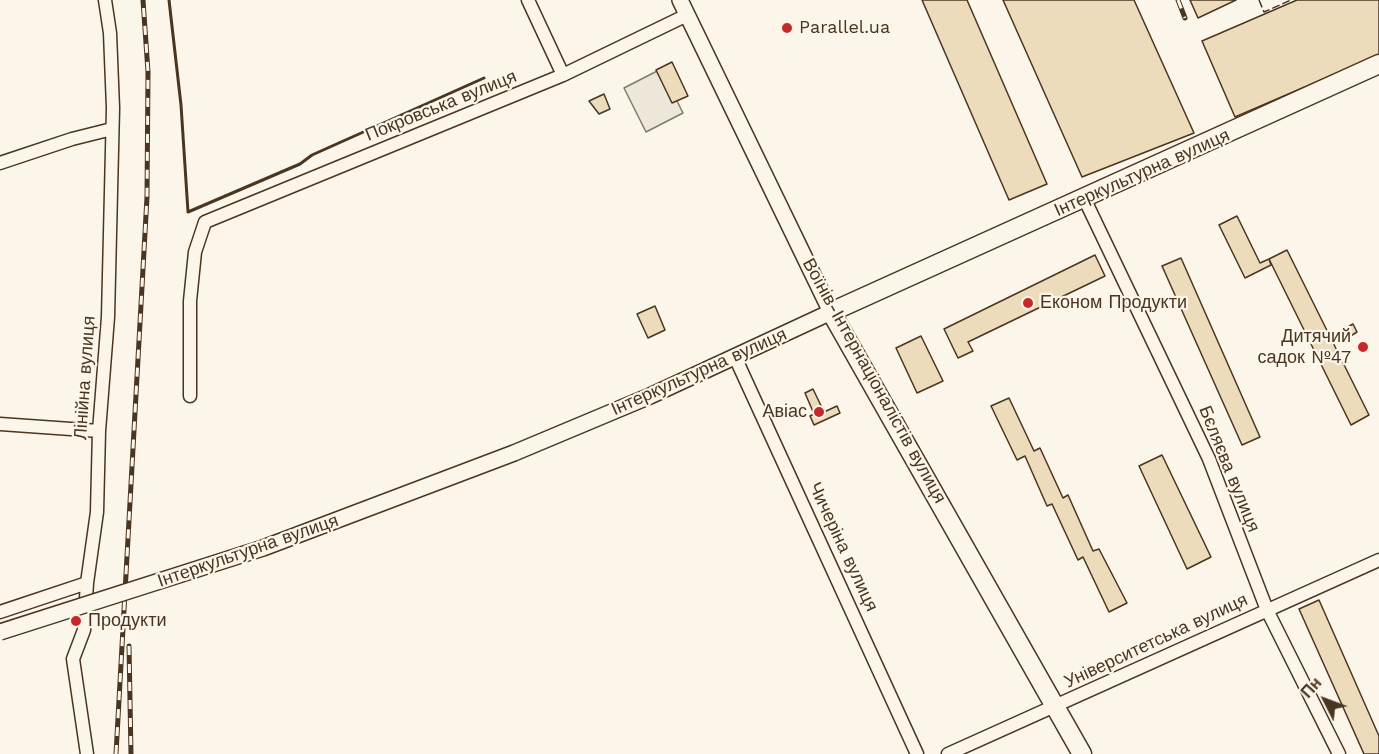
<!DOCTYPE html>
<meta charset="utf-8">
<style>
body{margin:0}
#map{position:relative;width:1379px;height:754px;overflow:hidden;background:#fbf6e9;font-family:"Work Sans",sans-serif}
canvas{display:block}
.north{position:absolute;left:1295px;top:670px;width:60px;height:60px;-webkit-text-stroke:4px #fbf6e9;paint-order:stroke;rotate:312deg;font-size:16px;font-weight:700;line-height:24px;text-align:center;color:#4a3520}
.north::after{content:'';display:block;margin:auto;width:21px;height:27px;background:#4a3520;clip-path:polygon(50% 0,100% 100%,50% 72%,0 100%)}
</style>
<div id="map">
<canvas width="1379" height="754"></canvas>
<div class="north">Пн</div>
</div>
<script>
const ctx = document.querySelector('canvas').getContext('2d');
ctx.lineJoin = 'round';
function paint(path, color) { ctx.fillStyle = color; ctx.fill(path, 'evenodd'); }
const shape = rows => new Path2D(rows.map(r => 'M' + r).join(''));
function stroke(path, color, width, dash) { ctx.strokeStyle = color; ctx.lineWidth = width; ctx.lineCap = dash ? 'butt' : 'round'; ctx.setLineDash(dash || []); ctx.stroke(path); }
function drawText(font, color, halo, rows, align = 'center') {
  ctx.font = font + ' "Work Sans",sans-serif'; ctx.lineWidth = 4.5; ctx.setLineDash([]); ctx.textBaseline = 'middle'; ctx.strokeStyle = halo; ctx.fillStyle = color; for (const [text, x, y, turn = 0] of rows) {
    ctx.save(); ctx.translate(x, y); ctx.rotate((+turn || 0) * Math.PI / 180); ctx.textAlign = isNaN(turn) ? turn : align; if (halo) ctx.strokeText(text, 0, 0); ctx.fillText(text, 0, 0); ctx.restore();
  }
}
const parking = shape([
 [661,69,683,113,646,132,624,88,661,69]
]);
paint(parking, '#ede7d9');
stroke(parking, '#887966', 1.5);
const building = shape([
 [922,0,967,0,1047,184,1009,200,922,0],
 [1003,0,1134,0,1194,133,1082,177,1003,0],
 [1190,0,1236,0,1198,18,1190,0],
 [1297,0,1379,0,1379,55,1235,117,1202,41,1297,0],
 [672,62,688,96,672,103,656,70,672,62],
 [604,94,610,109,599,114,589,101,604,94],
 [1237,216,1260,263,1269,259,1271,265,1245,278,1219,225,1237,216],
 [1287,250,1369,415,1351,425,1269,259,1287,250],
 [1095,255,1105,276,968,342,973,351,958,358,944,329,1095,255],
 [1181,258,1260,437,1242,445,1162,266,1181,258],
 [655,306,665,330,648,338,637,314,655,306],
 [1353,324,1357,332,1349,337,1344,329,1353,324],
 [921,336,943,381,917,393,896,348,921,336],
 [813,389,824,412,837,406,840,413,814,425,810,416,814,414,805,393,813,389],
 [1009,398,1034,451,1040,448,1063,498,1068,495,1093,551,1099,549,1127,603,1109,612,1083,557,1078,560,1052,504,1047,506,1025,456,1017,460,991,406,1009,398],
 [1162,455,1211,557,1187,569,1139,466,1162,455],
 [1319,600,1379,736,1379,754,1364,754,1299,609,1319,600]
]);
paint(building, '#ecdcbc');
stroke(building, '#4a3520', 1.5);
const minor = shape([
 [528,0,563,75],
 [0,163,72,139,112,129],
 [1084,198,1209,459,1267,610,1339,754],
 [735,357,917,754],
 [190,396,190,301,195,252,205,222,563,75,687,15],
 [0,424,99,431],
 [0,612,87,583],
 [87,754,73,659,84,630,87,583,97,512,99,431,108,317,113,108,110,33,105,0],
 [948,754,1379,560]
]);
const major = shape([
 [514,453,650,396,831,312,680,0]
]);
const highway = shape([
 [1082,754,831,312,1379,64]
]);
stroke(minor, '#4a3520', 15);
stroke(major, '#4a3520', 18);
stroke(highway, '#4a3520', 21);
stroke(minor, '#fbf6e9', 12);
stroke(major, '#fbf6e9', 15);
stroke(highway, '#fbf6e9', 18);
const rail = shape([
 [1178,0,1185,18],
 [129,646,131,754],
 [116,754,147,197,148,72,143,0]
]);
stroke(rail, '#4a3520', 5);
stroke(rail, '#fbf6e9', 3, [9]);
const majorBridge = shape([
 [0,632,263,548,514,453]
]);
stroke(majorBridge, '#4a3520', 18, []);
stroke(majorBridge, '#fbf6e9', 15);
stroke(shape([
 [1259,0,1264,12,1291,0]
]), '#4a3520', 1.5, [8, 3]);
stroke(shape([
 [169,0,181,105,188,212,300,164,312,155,484,78]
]), '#4a3520', 3);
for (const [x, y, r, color] of [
 [787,28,6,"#c62828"],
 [1028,303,6,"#c62828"],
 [1363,347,6,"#c62828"],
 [819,412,6,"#c62828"],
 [76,621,6,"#c62828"]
]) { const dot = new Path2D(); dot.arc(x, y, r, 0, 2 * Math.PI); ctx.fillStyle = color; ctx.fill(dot); stroke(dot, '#fbf6e9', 2); }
drawText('18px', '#4a3520', '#fbf6e9', [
 ["Parallel.ua",799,28],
 ["Економ Продукти",1040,303],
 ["Дитячий",1351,337,"right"],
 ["садок №47",1351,358,"right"],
 ["Авіас",807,412,"right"],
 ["Продукти",88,621]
], 'left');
drawText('18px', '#4a3520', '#fbf6e9', [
 ["Покровська вулиця",441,106,-22],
 ["Інтеркультурна вулиця",1142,173,-24],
 ["Інтеркультурна вулиця",699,372,-24],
 ["Лінійна вулиця",85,378,-86],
 ["Воїнів-Інтернаціоналістів вулиця",874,381,61],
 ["Бєляєва вулиця",1229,469,68],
 ["Чичеріна вулиця",843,547,65],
 ["Інтеркультурна вулиця",248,551,-19],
 ["Університетська вулиця",1156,641,-25]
]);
</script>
